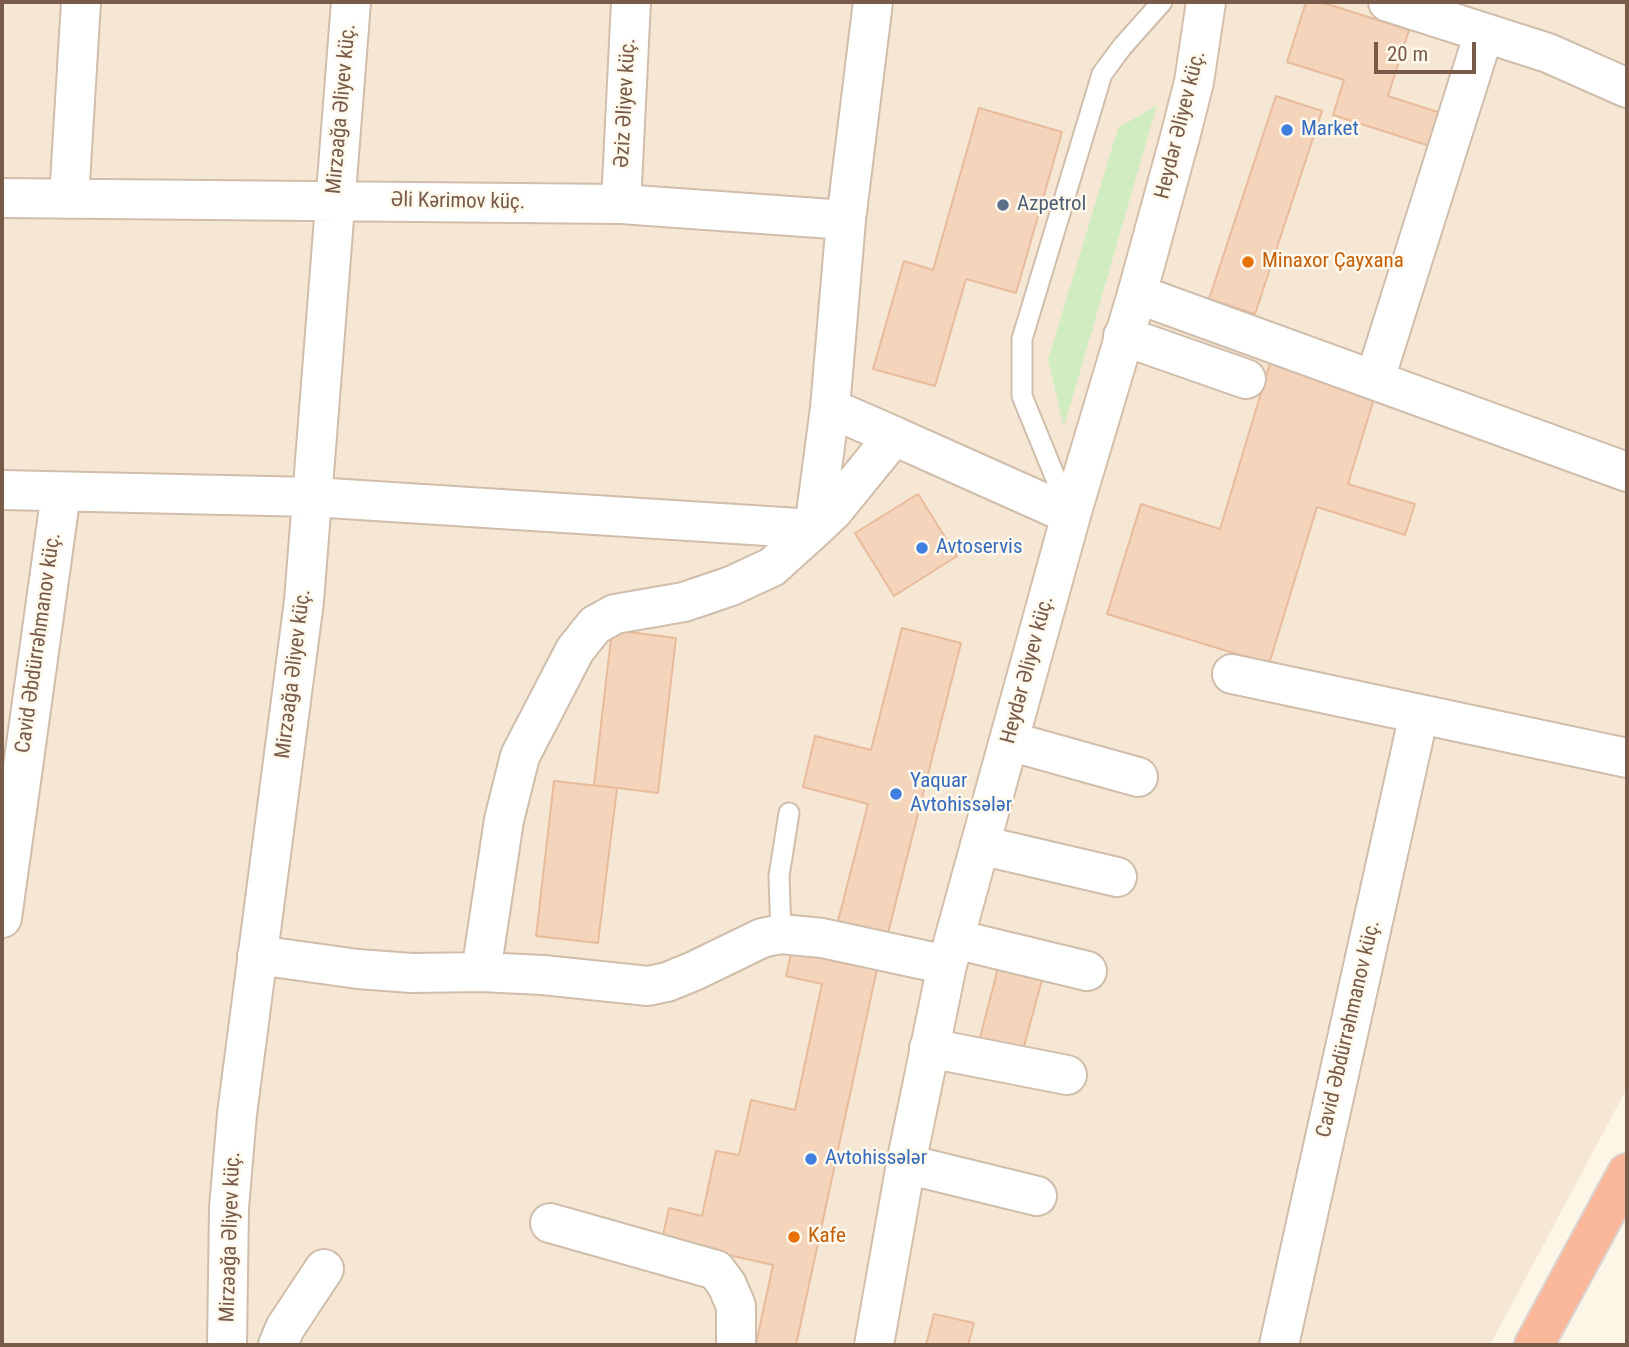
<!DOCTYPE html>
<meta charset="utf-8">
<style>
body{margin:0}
#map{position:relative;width:1629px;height:1347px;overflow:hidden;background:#fdf5e5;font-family:"Roboto Condensed",sans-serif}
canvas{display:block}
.frame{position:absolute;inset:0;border:4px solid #785b49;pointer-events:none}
.scale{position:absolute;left:1374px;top:42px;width:102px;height:32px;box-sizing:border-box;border:4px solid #785b49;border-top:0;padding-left:9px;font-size:21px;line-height:24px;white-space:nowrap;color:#785b49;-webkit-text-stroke:5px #fff8ec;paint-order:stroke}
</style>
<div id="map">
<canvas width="1629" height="1347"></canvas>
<div class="frame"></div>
<div class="scale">20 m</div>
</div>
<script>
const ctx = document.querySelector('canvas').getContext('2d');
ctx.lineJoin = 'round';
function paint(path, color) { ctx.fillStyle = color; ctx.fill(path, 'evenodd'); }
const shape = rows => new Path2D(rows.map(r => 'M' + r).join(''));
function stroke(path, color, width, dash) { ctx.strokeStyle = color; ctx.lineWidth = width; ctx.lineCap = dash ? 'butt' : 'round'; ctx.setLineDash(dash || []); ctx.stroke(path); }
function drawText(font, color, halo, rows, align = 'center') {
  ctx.font = font + ' "Roboto Condensed",sans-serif'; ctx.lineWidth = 5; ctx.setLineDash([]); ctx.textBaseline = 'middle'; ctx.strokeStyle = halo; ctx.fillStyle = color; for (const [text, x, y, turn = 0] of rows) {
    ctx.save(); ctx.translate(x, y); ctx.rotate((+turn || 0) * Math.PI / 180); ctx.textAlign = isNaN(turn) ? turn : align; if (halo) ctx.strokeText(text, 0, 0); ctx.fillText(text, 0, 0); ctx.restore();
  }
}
paint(shape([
 [2,2,1627,2,1627,1088,1490,1345,2,1345]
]), '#f5e7d3');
paint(shape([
 [1157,105,1064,427,1048,360,1118,128]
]), '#d2ecc2');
const building = shape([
 [1306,2,1321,2,1409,30,1388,96,1444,114,1433,147,1333,115,1344,80,1287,62,1306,2],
 [1276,96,1322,111,1255,314,1209,299,1276,96],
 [979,108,1062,132,1016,293,966,279,935,386,873,369,904,261,933,270,979,108],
 [1271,360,1376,392,1348,484,1415,504,1405,535,1317,507,1269,664,1107,614,1141,504,1220,529,1271,360],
 [918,494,957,556,894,596,855,533,918,494],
 [902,628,961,643,888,933,838,921,868,804,803,787,815,736,871,750,902,628],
 [612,630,676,638,658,793,594,785,612,630],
 [554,781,617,788,598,943,536,936,554,781],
 [792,950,877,969,796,1345,762,1345,756,1344,773,1265,662,1240,669,1208,702,1216,716,1151,739,1155,751,1100,795,1110,822,984,786,976,792,950],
 [999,964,1043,976,1022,1054,979,1042,999,964],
 [934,1314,974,1323,968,1345,926,1345,934,1314]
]);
paint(building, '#f4d4bb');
stroke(building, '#e8bb9b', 2);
const lane = shape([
 [1069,511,1022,396,1022,339,1102,74,1122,47,1162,2],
 [781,934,779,876,789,813]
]);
const street = shape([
 [1388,2,1548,53,1627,88],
 [2,198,621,204,846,220],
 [69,199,81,2],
 [621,204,631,2],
 [1137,294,1627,472],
 [1123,336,1246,379],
 [1375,379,1484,33],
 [830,408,894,436],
 [2,490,313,497,814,529,833,511,894,436,1071,515],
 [1232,674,1627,758],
 [1009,741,1138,777],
 [980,845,1117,877],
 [2,918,61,493],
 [955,939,1087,971],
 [257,955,358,969,412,973,481,972,543,975,648,986,667,982,694,971,762,938,781,934,822,938,947,965],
 [481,972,504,820,520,756,575,650,595,625,615,614,684,602,731,586,772,567,814,529,830,408,846,220,873,2],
 [929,1048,1067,1075],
 [906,1164,1037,1196],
 [550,1223,716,1270,727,1285,736,1306,736,1345],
 [227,1345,229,1208,237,1114,304,601,351,2],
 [278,1345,285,1328,324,1269],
 [1279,1345,1419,714]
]);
const secondary = shape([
 [874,1345,906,1164,947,965,1071,515,1137,294,1180,137,1194,82,1206,2]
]);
const highway = shape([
 [1534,1345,1627,1173]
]);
stroke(lane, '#d0bdab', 23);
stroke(street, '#d0bdab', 42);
stroke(secondary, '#d5bfab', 42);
stroke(highway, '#dcd4d0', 42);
stroke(lane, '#fff', 19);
stroke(street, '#fff', 38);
stroke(secondary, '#fff', 38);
stroke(highway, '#fab799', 38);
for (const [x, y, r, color] of [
 [1287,130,7,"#3f7fe0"],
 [1003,205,7,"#5c6f8a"],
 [1248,262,7,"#e8710a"],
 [922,548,7,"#3f7fe0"],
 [896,794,7,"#3f7fe0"],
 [811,1159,7,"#3f7fe0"],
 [794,1237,7,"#e8710a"]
]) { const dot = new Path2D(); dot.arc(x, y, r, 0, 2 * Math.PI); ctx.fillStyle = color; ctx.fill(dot); stroke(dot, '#fff8ec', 2.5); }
drawText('21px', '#785b49', '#fff8ec', [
 ["Əziz Əliyev küç.",626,103,-87],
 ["Mirzəağa Əliyev küç.",342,109,-85],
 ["Heydər Əliyev küç.",1181,125,-76],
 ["Əli Kərimov küç.",458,202,1],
 ["Cavid Əbdürrəhmanov küç.",39,643,-82],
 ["Heydər Əliyev küç.",1028,670,-75],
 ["Mirzəağa Əliyev küç.",294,674,-83],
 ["Cavid Əbdürrəhmanov küç.",1349,1029,-77],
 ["Mirzəağa Əliyev küç.",231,1237,-88]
]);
drawText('21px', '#366cbe', '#fff8ec', [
 ["Market",1301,130],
 ["Avtoservis",936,548],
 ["Yaquar",910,782],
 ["Avtohissələr",910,806],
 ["Avtohissələr",825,1159]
], 'left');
drawText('21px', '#4e5e75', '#fff8ec', [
 ["Azpetrol",1017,205]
], 'left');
drawText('21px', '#c56008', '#fff8ec', [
 ["Minaxor Çayxana",1262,262],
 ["Kafe",808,1237]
], 'left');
</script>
